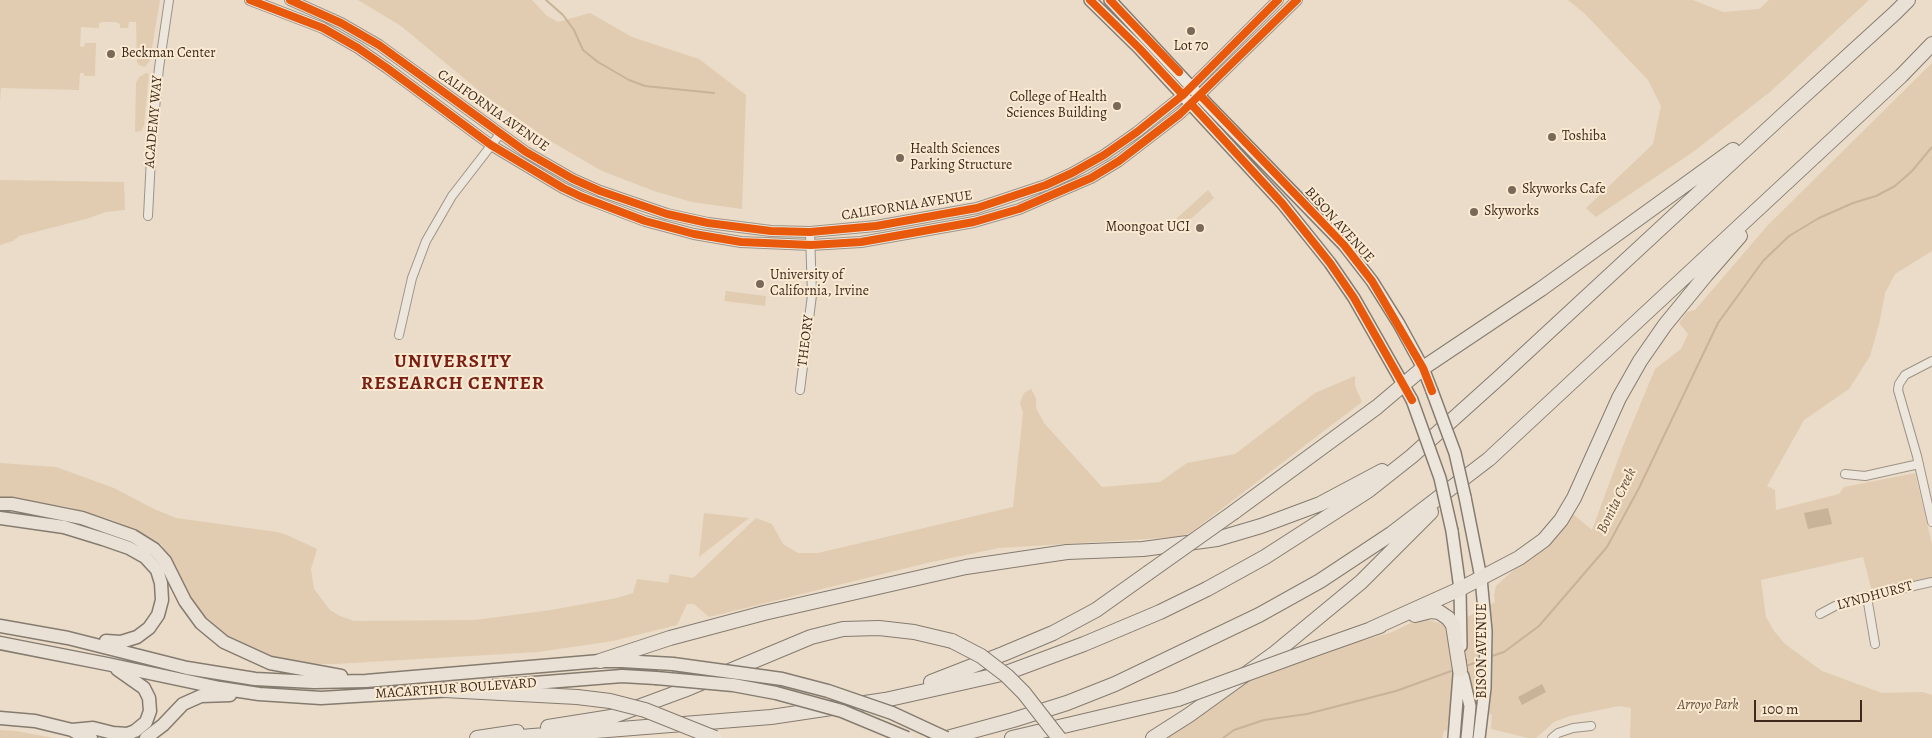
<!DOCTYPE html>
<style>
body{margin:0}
#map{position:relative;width:1932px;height:738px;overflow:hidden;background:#eadcc8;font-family:Alegreya,serif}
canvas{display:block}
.scale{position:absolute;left:1754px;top:700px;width:108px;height:22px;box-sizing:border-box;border:2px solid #3d2a1d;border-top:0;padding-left:6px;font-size:15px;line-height:18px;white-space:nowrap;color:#3d2a1d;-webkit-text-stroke:4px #fbead2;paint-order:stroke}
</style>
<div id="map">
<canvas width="1932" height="738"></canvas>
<div class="scale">100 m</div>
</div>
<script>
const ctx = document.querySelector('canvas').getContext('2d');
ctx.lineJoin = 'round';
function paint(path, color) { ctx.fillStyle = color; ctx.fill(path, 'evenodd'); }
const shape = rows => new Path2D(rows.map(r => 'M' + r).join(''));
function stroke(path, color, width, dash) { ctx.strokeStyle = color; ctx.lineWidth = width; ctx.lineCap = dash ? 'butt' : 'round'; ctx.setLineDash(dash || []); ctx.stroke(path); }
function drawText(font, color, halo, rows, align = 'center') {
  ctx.font = font + ' Alegreya,serif'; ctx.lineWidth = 4; ctx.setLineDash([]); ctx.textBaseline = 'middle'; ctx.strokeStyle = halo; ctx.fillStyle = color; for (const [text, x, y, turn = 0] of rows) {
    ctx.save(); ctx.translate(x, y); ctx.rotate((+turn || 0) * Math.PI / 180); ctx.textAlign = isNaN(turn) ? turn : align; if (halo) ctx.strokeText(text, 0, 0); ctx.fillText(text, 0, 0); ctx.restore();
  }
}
paint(shape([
 [0,0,160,0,150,60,145,67,139,65,137,62,136,22,129,22,128,28,120,28,120,24,116,22,103,22,99,23,99,28,81,27,80,46,84,47,85,43,96,43,95,76,84,76,84,73,80,73,79,90,1,88,0,102],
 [358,0,532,0,547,16,558,22,590,13,632,37,699,59,746,95,742,209,692,202,654,191,602,171,552,142,483,94,401,26],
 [1568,0,1693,0,1723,12,1759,9,1769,0,1869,0,1770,92,1693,152,1596,217,1586,208,1653,144,1661,106,1648,80,1585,14],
 [1932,63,1932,251,1895,274,1885,293,1880,320,1870,356,1849,389,1804,420,1767,486,1775,490,1776,510,1839,494,1844,487,1915,473,1932,544,1932,577,1872,591,1863,557,1761,580,1766,617,1774,631,1785,644,1822,671,1882,693,1923,692,1932,695,1932,738,1630,738,1631,708,1619,706,1570,716,1554,722,1536,738,1528,738,1491,729,1492,714,1444,731,1442,738,1164,738,1253,677,1311,655,1390,633,1421,618,1443,624,1447,628,1495,602,1494,595,1496,586,1517,567,1531,559,1549,542,1573,514,1592,530,1623,446,1655,369,1681,349,1688,334,1679,323,1687,312,1695,310,1768,225],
 [146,73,149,74,144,126,141,131,135,132,136,83,139,77],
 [0,180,124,182,125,210,106,212,86,219,19,236,13,241,0,245],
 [1208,190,1214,198,1183,226,1176,219],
 [726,291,766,296,765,306,724,301],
 [1355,376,1355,386,1362,402,1190,533,1179,537,999,548,927,563,709,617,694,604,687,604,677,625,613,641,538,652,335,664,309,664,266,656,226,635,203,616,194,605,169,556,161,544,150,537,112,520,68,507,0,497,0,463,56,467,114,488,154,509,176,518,277,532,287,535,317,549,311,569,314,589,330,610,340,616,354,621,475,620,551,610,617,598,633,593,637,579,668,583,670,574,693,578,756,518,772,524,783,544,798,553,818,553,1013,507,1023,413,1020,403,1024,393,1031,389,1036,398,1036,408,1044,423,1102,487,1160,482,1187,463,1235,454,1315,393],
 [704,513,749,518,699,557],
 [0,730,16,731,54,738,0,738]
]), '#e1ccb1');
paint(shape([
 [1828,508,1832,524,1808,529,1804,513],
 [1542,684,1546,692,1522,705,1518,697]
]), '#c8b398');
stroke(shape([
 [546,0,563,15,574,30,583,50,598,62,629,80,645,86,714,93],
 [1489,657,1504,652,1539,626,1607,547,1639,488,1718,323,1763,261,1789,236,1819,218,1853,203,1876,196,1895,186,1912,171,1932,147],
 [1466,666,1480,661],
 [1223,738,1234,730,1264,720,1307,714,1396,691,1454,670]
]), '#c8b398', 2);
const minor = shape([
 [148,216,152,139,159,68,169,0],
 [399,335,412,278,426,241,452,196,500,134],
 [1932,361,1905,375,1899,384,1898,390,1917,456,1932,522],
 [800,390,812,295,810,232],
 [1845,474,1865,476,1919,464],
 [1867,597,1875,644],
 [1820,614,1835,606,1856,599,1932,582],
 [1552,738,1558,733,1573,728,1591,726]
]);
const tertiary = shape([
 [250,0,323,28,358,48,387,68,491,145,563,188,582,197,645,221,694,234,741,242,811,245,861,242,974,222,1019,209,1091,178,1119,161,1180,114,1297,0],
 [290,0,341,23,379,45,526,152,573,179,600,191,667,214,708,223,771,231,810,232,876,226,977,208,1046,185,1072,173,1104,155,1137,132,1183,95,1278,0]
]);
const secondary = shape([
 [1090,0,1139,48,1282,203,1330,263,1354,298,1412,400],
 [1110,0,1208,105,1344,245,1372,281,1399,324,1423,368,1432,391],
 [1465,497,1481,578,1486,631,1485,688,1479,738],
 [1452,531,1460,589,1461,646],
 [1463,676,1470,706,1467,738],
 [1454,738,1460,662]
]);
const primary = shape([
 [0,504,12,504,82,518,133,536,154,549,165,561,185,601,201,623,224,642,270,663,341,676],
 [0,518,64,527,103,539,129,548,145,557,157,570,161,583,162,600,158,615,149,628,137,637,121,642,106,641],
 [0,626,68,638,187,668,255,679,314,682,366,681,600,661,622,661,673,664],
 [0,643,107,664,220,688,259,694,321,698,454,690],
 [484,687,622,676,656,678],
 [0,718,35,721,72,730,84,737,91,738],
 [72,730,93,728,113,733,127,734,135,731,146,722,150,711,149,698,144,688,117,669],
 [146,738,163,725,183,704,201,696,230,695]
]);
const motorway = shape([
 [1234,512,1377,407,1423,368,1541,289,1733,150],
 [1415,615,1431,611,1439,612,1448,618,1453,625,1460,670],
 [1371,629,1460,589,1519,558,1544,540,1561,520,1574,498,1619,398,1640,361,1665,325,1706,275,1740,236],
 [1312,650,1380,626],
 [600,661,670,638,764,613,966,567,1067,552,1143,549,1217,539,1261,526,1320,504,1382,471],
 [931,682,1003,654,1053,633,1096,610,1148,573],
 [444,690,577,697],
 [548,727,611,717,684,690,811,637,843,629,879,628,914,632,952,641],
 [477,738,517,732],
 [508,738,771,717,885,700,1006,673,1084,644,1160,612,1207,589,1265,557,1369,490,1412,456,1501,376,1783,115,1895,13,1908,0],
 [947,738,1013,720,1067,703,1115,684,1259,615,1320,581,1391,534,1489,459,1901,76,1932,44],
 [1012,738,1178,699],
 [1153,738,1189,715,1275,653,1361,582,1431,512]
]);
stroke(minor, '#9e9387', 10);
stroke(tertiary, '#9e9387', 12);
stroke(secondary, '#857b6f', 14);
stroke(primary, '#857b6f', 15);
stroke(motorway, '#857b6f', 16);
stroke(minor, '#ede6dc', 8);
stroke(tertiary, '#ede6dc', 10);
stroke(secondary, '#ede6dc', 11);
stroke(primary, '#eae1d6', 12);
stroke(motorway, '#eae1d6', 14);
const secondaryBridge = shape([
 [1432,391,1455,453,1465,497],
 [1412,400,1440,478,1452,531]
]);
const primaryBridge = shape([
 [673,664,782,679,828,691,892,713,946,738],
 [656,678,733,685,776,693,842,711,907,738]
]);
const motorwayBridge = shape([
 [1148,573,1234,512],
 [952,641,981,656,1007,676,1024,693,1059,738],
 [577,697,610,701,645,710,715,738],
 [1178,699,1312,650]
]);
stroke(secondaryBridge, '#857b6f', 14, []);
stroke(primaryBridge, '#857b6f', 15, []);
stroke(motorwayBridge, '#857b6f', 16, []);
stroke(secondaryBridge, '#ede6dc', 11);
stroke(primaryBridge, '#eae1d6', 12);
stroke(motorwayBridge, '#eae1d6', 14);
stroke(shape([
 [250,0,323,28,358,48,387,68,491,145,563,188,582,197,645,221,694,234,741,242,811,245,861,242,974,222,1019,209,1091,178,1119,161,1180,114,1297,0],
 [290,0,341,23,379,45,526,152,573,179,600,191,667,214,708,223,771,231,810,232,876,226,977,208,1046,185,1072,173,1104,155,1137,132,1183,95,1278,0],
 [1090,0,1139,48,1183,95],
 [1110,0,1179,72],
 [1200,95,1344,245,1372,281,1423,368,1432,391],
 [1191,104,1282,203,1330,263,1354,298,1412,400]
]), '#e8590c', 8);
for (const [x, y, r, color] of [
 [1191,31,5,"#7a6859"],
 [111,54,5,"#7a6859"],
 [1117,106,5,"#7a6859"],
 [1552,137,5,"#7a6859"],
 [900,158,5,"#7a6859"],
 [1512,190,5,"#7a6859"],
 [1474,212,5,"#7a6859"],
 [1200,228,5,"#7a6859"],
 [760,284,5,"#7a6859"]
]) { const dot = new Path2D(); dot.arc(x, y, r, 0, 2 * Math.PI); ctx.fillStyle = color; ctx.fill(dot); stroke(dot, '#fbead2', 2); }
drawText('14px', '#3d2a1d', '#fbead2', [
 ["Lot 70",1191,47,"center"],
 ["Beckman Center",121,54],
 ["College of Health",1107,98,"right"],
 ["Sciences Building",1107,114,"right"],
 ["Toshiba",1562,137],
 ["Health Sciences",910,150],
 ["Parking Structure",910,166],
 ["Skyworks Cafe",1522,190],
 ["Skyworks",1484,212],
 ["Moongoat UCI",1190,228,"right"],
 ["University of",770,276],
 ["California, Irvine",770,292]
], 'left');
drawText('14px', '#3d2a1d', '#fbead2', [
 ["CALIFORNIA AVENUE",493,111,35],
 ["ACADEMY WAY",154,122,-85],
 ["CALIFORNIA AVENUE",907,206,-9],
 ["BISON AVENUE",1339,225,48],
 ["THEORY",806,341,-83],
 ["LYNDHURST",1875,596,-15],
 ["BISON AVENUE",1483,651,-90],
 ["MACARTHUR BOULEVARD",456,689,-4]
]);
drawText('italic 14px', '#644f3d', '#fbead2', [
 ["Arroyo Park",1708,706]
]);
drawText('italic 15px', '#624e3c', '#fbead2', [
 ["Bonita Creek",1617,501,-64]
]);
ctx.letterSpacing = '1px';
drawText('bold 19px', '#7a1f14', '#fbead2', [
 ["UNIVERSITY",453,362],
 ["RESEARCH CENTER",453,384]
]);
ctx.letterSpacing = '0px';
</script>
